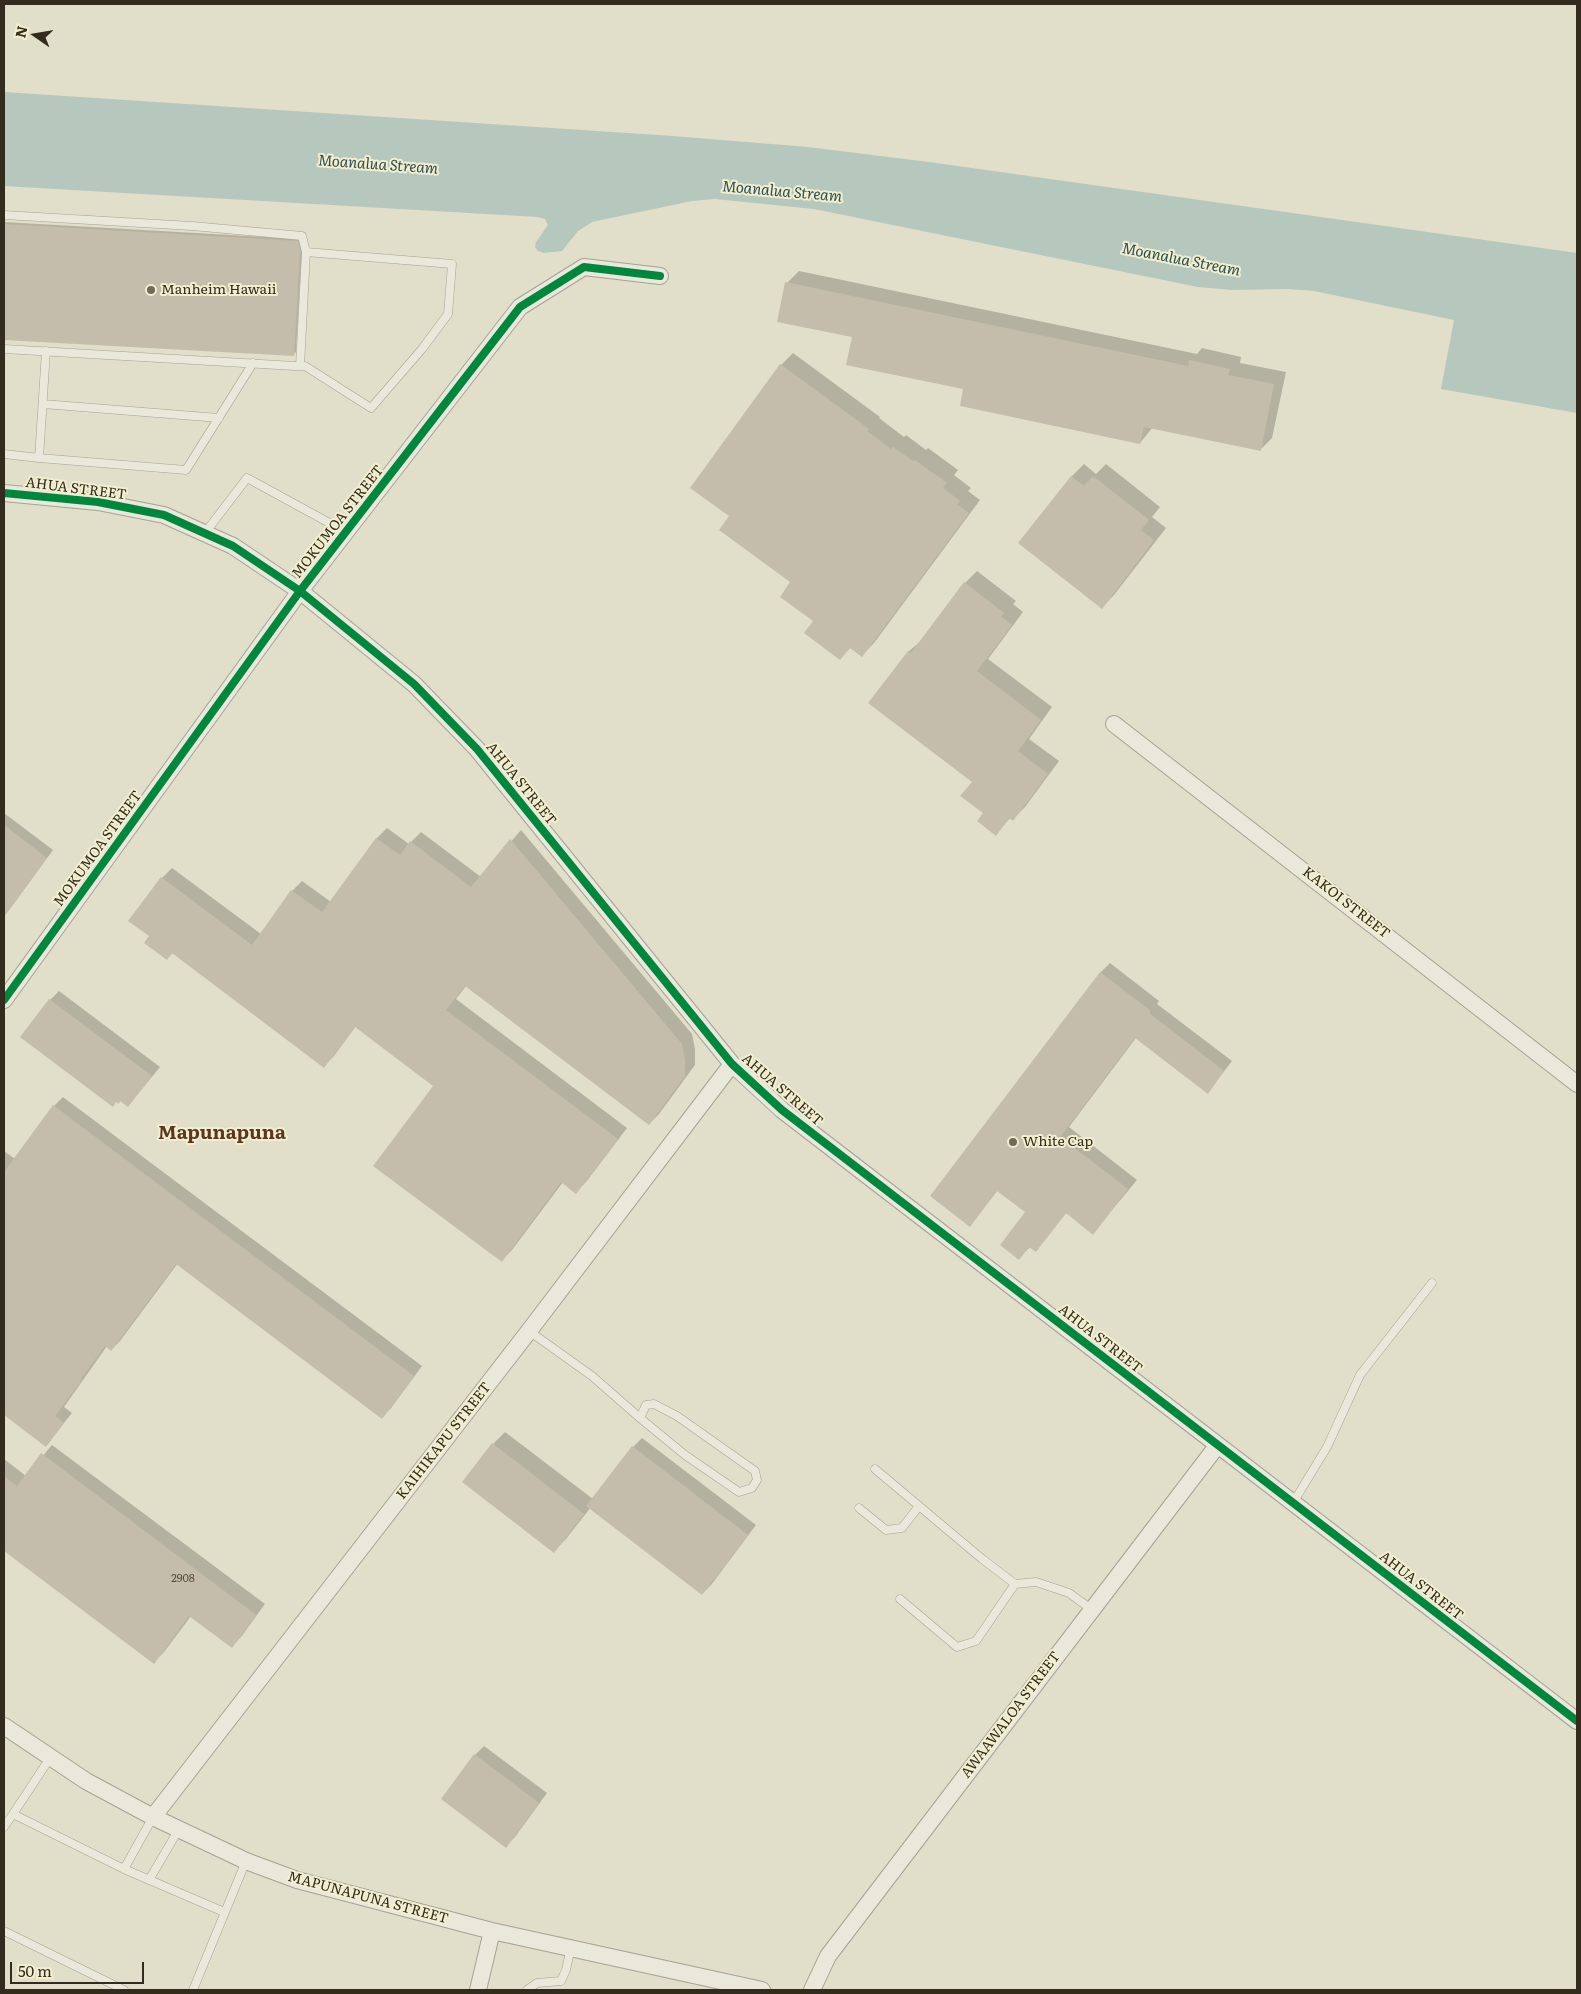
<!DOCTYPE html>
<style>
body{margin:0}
#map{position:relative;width:1581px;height:1994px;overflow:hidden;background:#e1deca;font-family:Literata,serif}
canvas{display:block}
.frame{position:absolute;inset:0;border:5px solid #332b1d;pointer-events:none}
.north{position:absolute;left:10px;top:10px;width:50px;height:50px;-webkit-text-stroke:4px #f2eed0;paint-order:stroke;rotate:283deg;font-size:14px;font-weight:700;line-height:20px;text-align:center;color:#332b1d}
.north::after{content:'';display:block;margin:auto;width:18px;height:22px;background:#332b1d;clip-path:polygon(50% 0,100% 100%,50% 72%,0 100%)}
.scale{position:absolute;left:10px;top:1962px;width:134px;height:22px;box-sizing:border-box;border:2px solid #332b1d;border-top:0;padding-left:6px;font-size:15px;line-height:18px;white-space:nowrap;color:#332b1d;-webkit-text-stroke:4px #f2eed0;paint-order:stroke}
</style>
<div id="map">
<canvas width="1581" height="1994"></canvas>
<div class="frame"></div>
<div class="north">N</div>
<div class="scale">50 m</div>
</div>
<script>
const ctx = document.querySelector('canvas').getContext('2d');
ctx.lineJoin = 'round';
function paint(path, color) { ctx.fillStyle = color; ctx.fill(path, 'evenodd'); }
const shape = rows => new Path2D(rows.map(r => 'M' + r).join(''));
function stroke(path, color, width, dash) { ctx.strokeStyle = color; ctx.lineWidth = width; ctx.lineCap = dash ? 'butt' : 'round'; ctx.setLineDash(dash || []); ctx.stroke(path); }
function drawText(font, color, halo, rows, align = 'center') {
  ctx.font = font + ' Literata,serif'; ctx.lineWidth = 4; ctx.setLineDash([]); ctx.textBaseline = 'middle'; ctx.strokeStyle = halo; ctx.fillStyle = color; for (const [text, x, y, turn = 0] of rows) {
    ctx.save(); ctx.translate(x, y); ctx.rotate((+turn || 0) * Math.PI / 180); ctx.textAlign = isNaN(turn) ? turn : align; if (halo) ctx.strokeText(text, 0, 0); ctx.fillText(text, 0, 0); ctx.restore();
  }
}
paint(shape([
 [4,92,673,136,808,147,929,162,1577,253,1577,413,1441,389,1454,320,1314,291,1289,289,1232,290,1198,287,814,209,715,199,692,201,592,222,578,231,562,251,544,253,538,251,535,247,536,242,548,225,545,219,538,217,4,186]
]), '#b6c7be');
paint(shape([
 [4,222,300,239,302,247,296,352,293,355,4,339],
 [799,271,1197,354,1202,348,1241,357,1240,363,1286,372,1272,438,1260,450,1153,427,1140,443,965,388,853,336,787,283],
 [793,353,880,417,879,418,904,437,906,435,926,450,928,448,958,470,954,475,971,488,968,491,980,500,874,643,862,655,851,647,840,658,814,621,792,582,731,516,781,365],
 [1084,464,1096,474,1106,464,1160,507,1152,517,1166,528,1114,595,1102,607,1020,543,1072,476],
 [977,571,1016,601,1013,604,1023,612,988,659,1052,707,1029,739,1059,761,1025,807,1013,819,1011,817,996,834,984,813,973,781,870,703,909,651,922,640,965,583],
 [4,813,53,850,4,917],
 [387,828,409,844,421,832,481,877,521,830,692,1034,695,1049,695,1065,659,1114,649,1124,466,986,456,999,627,1128,586,1182,576,1192,563,1182,512,1250,502,1260,435,1086,356,1026,334,1056,324,1066,173,953,167,958,151,936,162,878,172,868,261,934,292,891,302,881,331,902,377,838],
 [1110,963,1159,1001,1157,1004,1232,1061,1208,1092,1136,1038,1069,1127,1137,1180,1093,1233,1067,1212,1036,1250,1031,1246,1019,1258,1026,1212,998,1190,970,1225,932,1196,1101,972],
 [59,991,160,1067,128,1106,121,1100,50,1000],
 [63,1097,422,1366,391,1408,382,1417,178,1263,120,1341,111,1350,107,1346,64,1407,72,1413,46,1445,4,1414,4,1151,15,1159,54,1106],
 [505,1432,593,1499,633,1447,642,1438,756,1525,711,1585,702,1594,591,1507,566,1539,554,1551,464,1482,493,1444],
 [52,1445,265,1604,241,1637,232,1646,191,1616,164,1652,154,1662,4,1549,4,1459,26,1476],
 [484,1746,547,1793,515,1837,506,1846,475,1755]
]), '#0003');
paint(shape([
 [4,224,298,241,300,251,294,356,4,340],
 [785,282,1188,366,1189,360,1230,369,1228,375,1274,384,1261,451,1144,427,1140,444,960,406,963,389,846,365,852,337,777,322],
 [780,364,869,429,867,431,891,449,893,447,913,461,915,460,947,483,943,488,960,501,957,504,969,513,862,657,850,648,840,660,804,633,813,621,780,597,790,582,719,530,729,516,690,488],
 [1071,476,1084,486,1093,476,1149,520,1141,530,1154,540,1102,609,1018,543],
 [964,582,1004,613,1001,617,1012,625,977,671,1041,720,1018,751,1048,774,1013,821,1009,818,996,836,977,821,983,813,960,796,972,782,868,703,908,651,911,653],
 [4,825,47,858,4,916],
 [376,838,400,855,410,841,471,887,510,839,682,1044,685,1060,685,1076,649,1125,465,986,446,1010,618,1139,576,1194,561,1182,502,1262,373,1166,433,1086,355,1027,324,1068,172,953,167,960,144,943,149,936,128,921,161,877,252,945,291,890,322,912],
 [1100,972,1151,1011,1149,1013,1224,1071,1208,1094,1135,1038,1060,1137,1128,1189,1093,1235,1066,1213,1036,1252,1029,1247,1019,1260,1000,1245,1025,1212,997,1191,970,1227,930,1196],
 [49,999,152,1076,128,1107,120,1101,119,1104,116,1102,113,1107,20,1037],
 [53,1105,414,1376,382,1419,176,1264,111,1351,105,1346,81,1379,82,1380,55,1416,64,1423,46,1447,4,1415,4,1172],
 [492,1443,584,1514,554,1553,462,1482],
 [632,1446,748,1535,702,1595,586,1506],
 [41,1453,256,1615,232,1648,189,1616,154,1664,4,1551,4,1476,17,1486],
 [474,1754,539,1803,506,1848,441,1799]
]), '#c4bdab');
const lane = shape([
 [4,215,192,226,302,236,306,252],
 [4,349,295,366,305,366,371,408,422,349,448,314,452,264,306,252,300,366],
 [46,351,39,458,186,470,253,363],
 [43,404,219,418],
 [4,454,39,458],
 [205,533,247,478,346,532],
 [529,1331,592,1376,640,1418,685,1455,739,1492,752,1488,757,1480,755,1471,677,1416,654,1404,646,1405,640,1418],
 [875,1469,981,1558,1015,1584,1036,1582,1069,1593,1091,1609],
 [1293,1503,1327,1447,1360,1375,1432,1283],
 [859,1508,886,1530,902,1528,919,1506],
 [900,1599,957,1647,976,1641,1015,1584],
 [13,1814,50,1758],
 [4,1827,13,1814,124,1869,153,1817],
 [124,1869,224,1912],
 [149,1880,179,1829],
 [4,1931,124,1990],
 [193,1990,246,1861],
 [527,1990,537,1983,561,1981,566,1970,571,1947]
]);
const street = shape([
 [4,493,98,502,164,515,233,546,300,591,414,684,477,749,732,1064,782,1110,1577,1721],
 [1114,724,1577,1084],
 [4,1000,300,591,520,307,584,267,660,276],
 [4,1726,86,1781,153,1817,246,1861,297,1880,492,1931,762,1990],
 [153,1817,529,1331,732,1064],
 [478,1990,492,1931],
 [812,1990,828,1956,1217,1446]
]);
stroke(lane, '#a6a294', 9);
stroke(street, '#a6a294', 18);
stroke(lane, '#eae7db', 8);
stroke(street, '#eae7db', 16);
stroke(shape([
 [4,493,98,502,164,515,233,546,300,591,414,684,477,749,732,1064,782,1110,1577,1721],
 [4,1000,300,591,520,307,584,267,660,276]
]), '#00873e', 8);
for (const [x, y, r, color] of [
 [151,290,5,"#706a5a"],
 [1013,1142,5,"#706a5a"]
]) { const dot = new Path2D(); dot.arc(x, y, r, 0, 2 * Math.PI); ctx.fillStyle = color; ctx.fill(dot); stroke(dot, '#f2eed0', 2); }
drawText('11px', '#575040', null, [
 ["2908",183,1579]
]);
drawText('14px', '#332b1d', '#f2eed0', [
 ["Manheim Hawaii",161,290],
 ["White Cap",1023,1142]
], 'left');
drawText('14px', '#332b1d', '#f2eed0', [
 ["AHUA STREET",76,489,7],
 ["MOKUMOA STREET",338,522,-52],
 ["AHUA STREET",521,784,51],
 ["MOKUMOA STREET",98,849,-54],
 ["KAKOI STREET",1346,903,38],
 ["AHUA STREET",782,1090,41],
 ["AHUA STREET",1100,1339,38],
 ["KAIHIKAPU STREET",444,1441,-52],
 ["AHUA STREET",1421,1586,38],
 ["AWAAWALOA STREET",1011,1715,-53],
 ["MAPUNAPUNA STREET",368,1898,15]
]);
drawText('italic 15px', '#2d4e52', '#f2eed0', [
 ["Moanalua Stream",378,165,4],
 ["Moanalua Stream",782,192,5],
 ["Moanalua Stream",1181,260,11]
]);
drawText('bold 19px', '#5c3620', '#f2eed0', [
 ["Mapunapuna",222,1133]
]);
</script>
